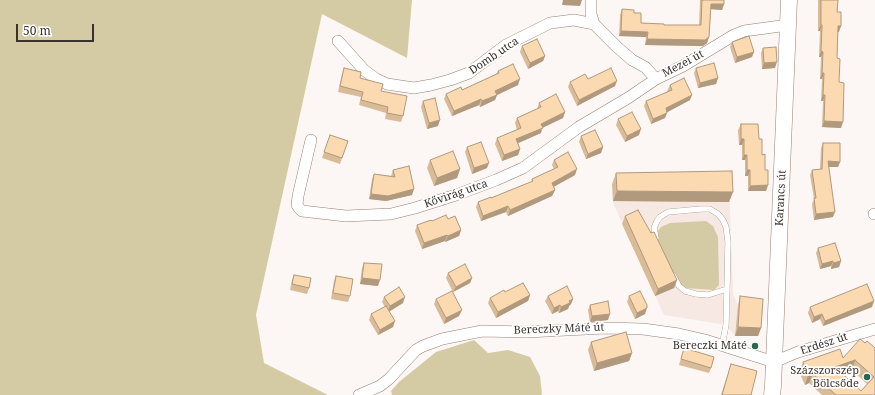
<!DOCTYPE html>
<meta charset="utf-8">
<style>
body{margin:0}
#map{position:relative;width:875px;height:395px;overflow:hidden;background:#fcf6f4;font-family:"Noto Serif",serif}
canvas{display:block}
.scale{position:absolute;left:16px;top:24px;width:78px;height:18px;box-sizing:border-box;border:2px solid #3b322d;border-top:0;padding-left:5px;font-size:12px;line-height:14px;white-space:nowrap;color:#3b322d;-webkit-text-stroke:3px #fff;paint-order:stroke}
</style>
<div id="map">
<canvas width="875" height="395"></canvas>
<div class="scale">50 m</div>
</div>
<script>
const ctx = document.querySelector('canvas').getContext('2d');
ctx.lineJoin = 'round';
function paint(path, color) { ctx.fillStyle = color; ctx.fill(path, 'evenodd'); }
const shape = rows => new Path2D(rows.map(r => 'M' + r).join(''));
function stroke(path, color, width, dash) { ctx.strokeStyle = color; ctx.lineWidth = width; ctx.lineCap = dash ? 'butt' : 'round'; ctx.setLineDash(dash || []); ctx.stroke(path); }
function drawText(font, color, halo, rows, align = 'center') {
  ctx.font = font + ' "Noto Serif",serif'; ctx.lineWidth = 3.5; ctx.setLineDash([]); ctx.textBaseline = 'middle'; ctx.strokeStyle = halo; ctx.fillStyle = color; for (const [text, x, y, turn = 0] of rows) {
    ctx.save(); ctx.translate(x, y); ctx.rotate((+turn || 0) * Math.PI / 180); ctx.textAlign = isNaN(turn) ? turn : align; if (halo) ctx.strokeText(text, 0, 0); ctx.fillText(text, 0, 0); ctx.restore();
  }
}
paint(shape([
 [729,181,733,294,738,305,760,307,758,336,735,336,726,325,664,315,613,203,612,184]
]), '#f6e9e3');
paint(shape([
 [0,0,412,0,407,58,322,14,256,315,264,363,328,395,0,395],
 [706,221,713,226,718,237,719,285,714,290,685,288,678,284,657,242,657,232,661,227,670,223],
 [474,340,488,353,508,350,530,357,540,376,542,394,541,395,392,395,391,391,399,382,436,352]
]), '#d4cba4');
const service = shape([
 [656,238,654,228,657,221,660,217,668,212,701,209,710,209,718,214,723,220,726,227,728,242,727,289,726,325,722,346],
 [673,275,679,286,685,291,696,294,708,295,727,289]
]);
const minor = shape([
 [591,0,591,14,594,24,617,47,632,60,645,67,656,79,683,66,734,35,744,31,788,25],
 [338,41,364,70,376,79,387,84,414,88,431,85,450,80,469,73,506,45,550,23,574,20,594,24],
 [311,140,298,196,297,205,299,208,302,211,346,216,391,214,415,208,456,195,496,180,523,168,579,127,628,98,656,79],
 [874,214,875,214],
 [359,395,380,386,389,379,416,350,423,346,442,339,482,331,527,332,605,328,643,329,679,334,705,340,774,362,798,352,875,329]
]);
const secondary = shape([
 [772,395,773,386,789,0]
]);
stroke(service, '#978075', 6);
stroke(minor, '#978075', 12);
stroke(secondary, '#978075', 17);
stroke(service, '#fff', 5.5);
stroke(minor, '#fff', 11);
stroke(secondary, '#fff', 16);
paint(shape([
 [700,0,724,0,724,4,722,10,711,9,709,37,707,43,703,46,645,45,646,37,619,36,620,15,622,9,634,13,641,23,664,25,699,25],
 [818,0,838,0,837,12,839,32,838,32,837,58,839,82,841,128,822,127,823,101,821,101,822,79,820,79,821,57,819,57,820,31,818,31],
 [732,42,752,57,735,63,730,47],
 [522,46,545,56,543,61,528,69,520,52],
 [763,48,775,68,762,69,761,53],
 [344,68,381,91,403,116,401,122,385,119,386,113,359,105,361,97,338,92,342,74],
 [696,68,718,78,716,84,698,88,694,73],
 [498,71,518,85,497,95,495,100,480,107,479,105,452,116,444,99,446,94,462,90,496,74],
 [588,79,615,86,577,106,568,87,570,82],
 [670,85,690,100,667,112,665,118,651,124,644,106,646,101,668,92,667,91],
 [423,101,438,126,427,129,421,107],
 [539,103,565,112,563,118,542,128,541,133,518,143,520,149,518,155,502,161,495,144,497,138,517,130,515,123,517,118,537,109],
 [618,119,639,135,625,142,616,125],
 [741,124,759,139,768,185,766,191,748,191,748,176,745,176,745,160,742,160,742,145,739,145,738,130],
 [330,135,348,141,340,164,322,158],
 [581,136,603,147,601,153,586,159,579,142],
 [823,143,840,162,838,167,829,167,833,217,814,220,812,204,814,199,810,175,812,170,820,169,821,148],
 [467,147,487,168,472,174,465,152],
 [430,160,460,169,457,178,434,186,427,168],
 [554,160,575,175,553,187,555,190,552,196,508,216,506,212,481,221,476,207,478,202,491,198,531,182,532,179,554,169,552,165],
 [393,170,412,195,386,201,369,199,372,179,374,174,391,176],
 [616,173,733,192,729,202,613,201,612,184],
 [625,216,651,233,677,280,674,288,655,296,622,224],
 [448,219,461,230,459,236,445,242,445,241,422,249,415,231,417,225,432,221],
 [818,248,841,261,839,267,831,269,831,266,820,269,816,253],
 [364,263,378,286,360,284,362,268],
 [448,273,472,278,470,283,453,292,446,278],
 [294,275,309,288,307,294,290,290,292,280],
 [336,276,350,296,348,302,331,299,334,281],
 [505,292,530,295,528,301,496,318,488,303,490,298],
 [548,296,573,299,571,304,569,306,568,309,559,313,558,311,552,314,545,301],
 [629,296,645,314,635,319,627,302],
 [740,296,761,328,758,336,735,336,738,305],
 [384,297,403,303,389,312,393,327,378,335,369,320,371,314,385,307,382,302],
 [436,299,459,316,444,324,434,304],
 [590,305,608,320,590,322,588,310],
 [810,307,872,307,823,326,820,319,812,323,808,313],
 [591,342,632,353,629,361,594,371,588,350],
 [865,343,875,348,875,395,822,395,809,383,805,385,799,372,803,362,843,358],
 [852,370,867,384,861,391,842,373],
 [684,348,711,368,709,373,679,365],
 [731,364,751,395,721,395]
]), '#d9bb98');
paint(shape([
 [563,0,582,0,580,6,562,5],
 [711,4,724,4,722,10,709,9],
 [821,25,822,25,820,31,818,31],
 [838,26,841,26,839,32,836,32],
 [621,31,648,32,646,37,619,36],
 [709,37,707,43,703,46,645,45,647,39],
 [821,51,823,52,821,57,819,57],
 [754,52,752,57,735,63,737,57],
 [545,56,543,61,528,69,530,63],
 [777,62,775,68,762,69,764,63],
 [822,73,824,73,822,79,820,79],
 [718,78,716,84,698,88,700,83],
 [520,79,518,85,497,95,495,100,480,107,482,101,495,91],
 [617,81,615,86,577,106,579,100],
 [692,95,690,100,664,114,666,108],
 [823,95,825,95,823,101,821,101],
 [481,99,479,105,452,116,454,111],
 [565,112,563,118,542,128,541,133,514,145,516,139,541,124],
 [667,113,665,118,651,124,653,119],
 [440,120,438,126,427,129,429,123],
 [824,121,843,122,841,128,822,127],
 [641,129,639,135,625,142,627,136],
 [741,139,744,139,742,145,739,145],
 [603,147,601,153,586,159,588,154],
 [520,149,518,155,502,161,504,155],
 [744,155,747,155,745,160,742,160],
 [828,161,840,162,838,167,826,167],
 [489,163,487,168,472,174,474,168],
 [460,169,457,178,434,186,437,178],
 [577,169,575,175,550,189,552,183],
 [747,170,750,170,748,176,745,176],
 [768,185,766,191,748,191,750,186],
 [414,189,412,195,386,201,369,199,371,194],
 [555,190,552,196,508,216,510,210],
 [617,191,733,192,729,202,613,201],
 [508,206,506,212,481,221,483,216],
 [835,212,833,217,814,220,816,214],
 [461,230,459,236,445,242,448,236],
 [447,235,445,241,422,249,424,243],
 [833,261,831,266,820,269,822,264],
 [841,261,839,267,831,269,833,263],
 [362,278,380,280,378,286,360,284],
 [472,278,470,283,453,292,456,287],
 [677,280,674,288,655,296,658,289],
 [530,295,528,301,496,318,498,312],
 [405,297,403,303,388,312,390,306],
 [573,299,571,304,569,306,568,309,559,313,561,307,569,301],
 [874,301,872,307,823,326,825,321],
 [560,305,558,311,552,314,554,308],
 [647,308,645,314,635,319,637,313],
 [462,310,459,316,444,324,446,318],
 [610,314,608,320,590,322,592,316],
 [822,314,820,319,812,323,814,317],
 [395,321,393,327,378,335,380,330],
 [738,327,761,328,758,336,735,336],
 [632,353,629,361,594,371,597,363],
 [855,360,852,370,832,377,835,367],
 [813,374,809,383,805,385,808,375]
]), '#b0997c');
const building = shape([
 [702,0,724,0,724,4,711,4,709,37,705,40,647,39,648,32,621,31,622,9,634,10,634,13,641,13,641,23,664,24,664,25,701,25,702,0],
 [821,0,838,0,837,12,841,12,841,26,838,26,837,58,840,59,839,82,844,83,843,122,824,121,825,95,823,95,824,73,822,73,823,52,821,51,822,25,821,25,821,0],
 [749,36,754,52,737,57,732,42,749,36],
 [537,39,545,56,530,63,522,46,537,39],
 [776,47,777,62,764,63,763,48,776,47],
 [714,63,718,78,700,83,696,68,714,63],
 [513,64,520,79,495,91,497,95,482,101,481,99,454,111,446,94,461,87,462,90,499,73,498,71,513,64],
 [344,68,361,72,360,78,383,84,381,91,407,96,403,116,387,113,388,107,361,100,363,92,340,86,344,68],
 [611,68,617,81,579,100,570,82,585,74,588,79,611,68],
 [684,78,692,95,666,108,667,113,653,119,646,101,672,90,670,85,684,78],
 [556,94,565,112,541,124,543,128,516,139,520,149,504,155,497,138,521,128,517,118,541,107,539,103,556,94],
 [435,98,440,120,429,123,423,101,435,98],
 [632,112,641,129,627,136,618,119,632,112],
 [741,124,758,124,759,139,762,139,762,155,765,154,765,170,768,170,768,185,750,186,750,170,747,170,747,155,744,155,744,139,741,139,741,124],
 [595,130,603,147,588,154,581,136,595,130],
 [330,135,348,141,342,158,324,152,330,135],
 [481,142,489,163,474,168,467,147,481,142],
 [823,143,840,143,840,162,828,161,835,212,816,214,814,198,816,198,812,170,822,169,823,143],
 [453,151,460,169,437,178,430,160,453,151],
 [568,152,577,169,552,183,555,190,510,210,508,206,483,216,478,202,491,197,491,198,533,181,532,179,558,167,554,160,568,152],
 [409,166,414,189,388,196,371,194,374,174,395,177,393,170,409,166],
 [732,171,733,192,617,191,616,173,732,171],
 [638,210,651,233,654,232,677,280,658,289,625,216,638,210],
 [446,215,448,219,455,216,461,230,448,236,447,235,424,243,417,225,431,220,432,221,446,215],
 [835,243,841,261,833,263,833,261,822,264,818,248,835,243],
 [364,263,382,264,380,280,362,278,364,263],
 [465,264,472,278,456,287,448,273,465,264],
 [294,275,311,278,309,288,292,284,294,275],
 [336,276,353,279,350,296,333,293,336,276],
 [523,283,530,295,498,312,490,298,504,290,505,292,523,283],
 [867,284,874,301,825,321,822,314,814,317,810,307,867,284],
 [567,286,573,299,569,301,570,303,561,307,560,305,554,308,548,296,567,286],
 [399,287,405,297,390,306,384,297,399,287],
 [452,291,462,310,446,318,436,299,452,291],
 [640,291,647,305,647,308,637,313,629,296,640,291],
 [740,296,763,299,761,328,738,327,740,296],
 [608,301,610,314,592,316,590,305,608,301],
 [386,306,395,321,380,330,371,314,386,306],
 [626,332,632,353,597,363,591,342,626,332],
 [860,339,865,343,867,341,875,348,875,395,836,395,813,374,808,375,803,362,840,349,843,358,860,339],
 [855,360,874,377,861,391,835,367,855,360],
 [684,348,714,357,711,368,681,359,684,348],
 [731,364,757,371,751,395,722,395,731,364]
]);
paint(building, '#fcdab1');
stroke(building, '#b0997c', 1);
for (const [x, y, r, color] of [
 [755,346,4,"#2a6752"],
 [867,377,4,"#2a6752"]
]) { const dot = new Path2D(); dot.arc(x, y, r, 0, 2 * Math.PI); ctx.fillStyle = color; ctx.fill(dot); stroke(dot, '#fff', 1.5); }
drawText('11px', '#3b322d', '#fff', [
 ["Domb utca",494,56,-34],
 ["Mezei út",683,64,-28],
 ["Kővirág utca",456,194,-19],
 ["Karancs út",781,198,-87],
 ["Bereczky Máté út",559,329,-2],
 ["Erdész út",824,344,-18]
]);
drawText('11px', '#3b322d', '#fff', [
 ["Bereczki Máté",747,346],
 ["Százszorszép",859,371],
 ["Bölcsőde",859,384]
], 'right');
</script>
